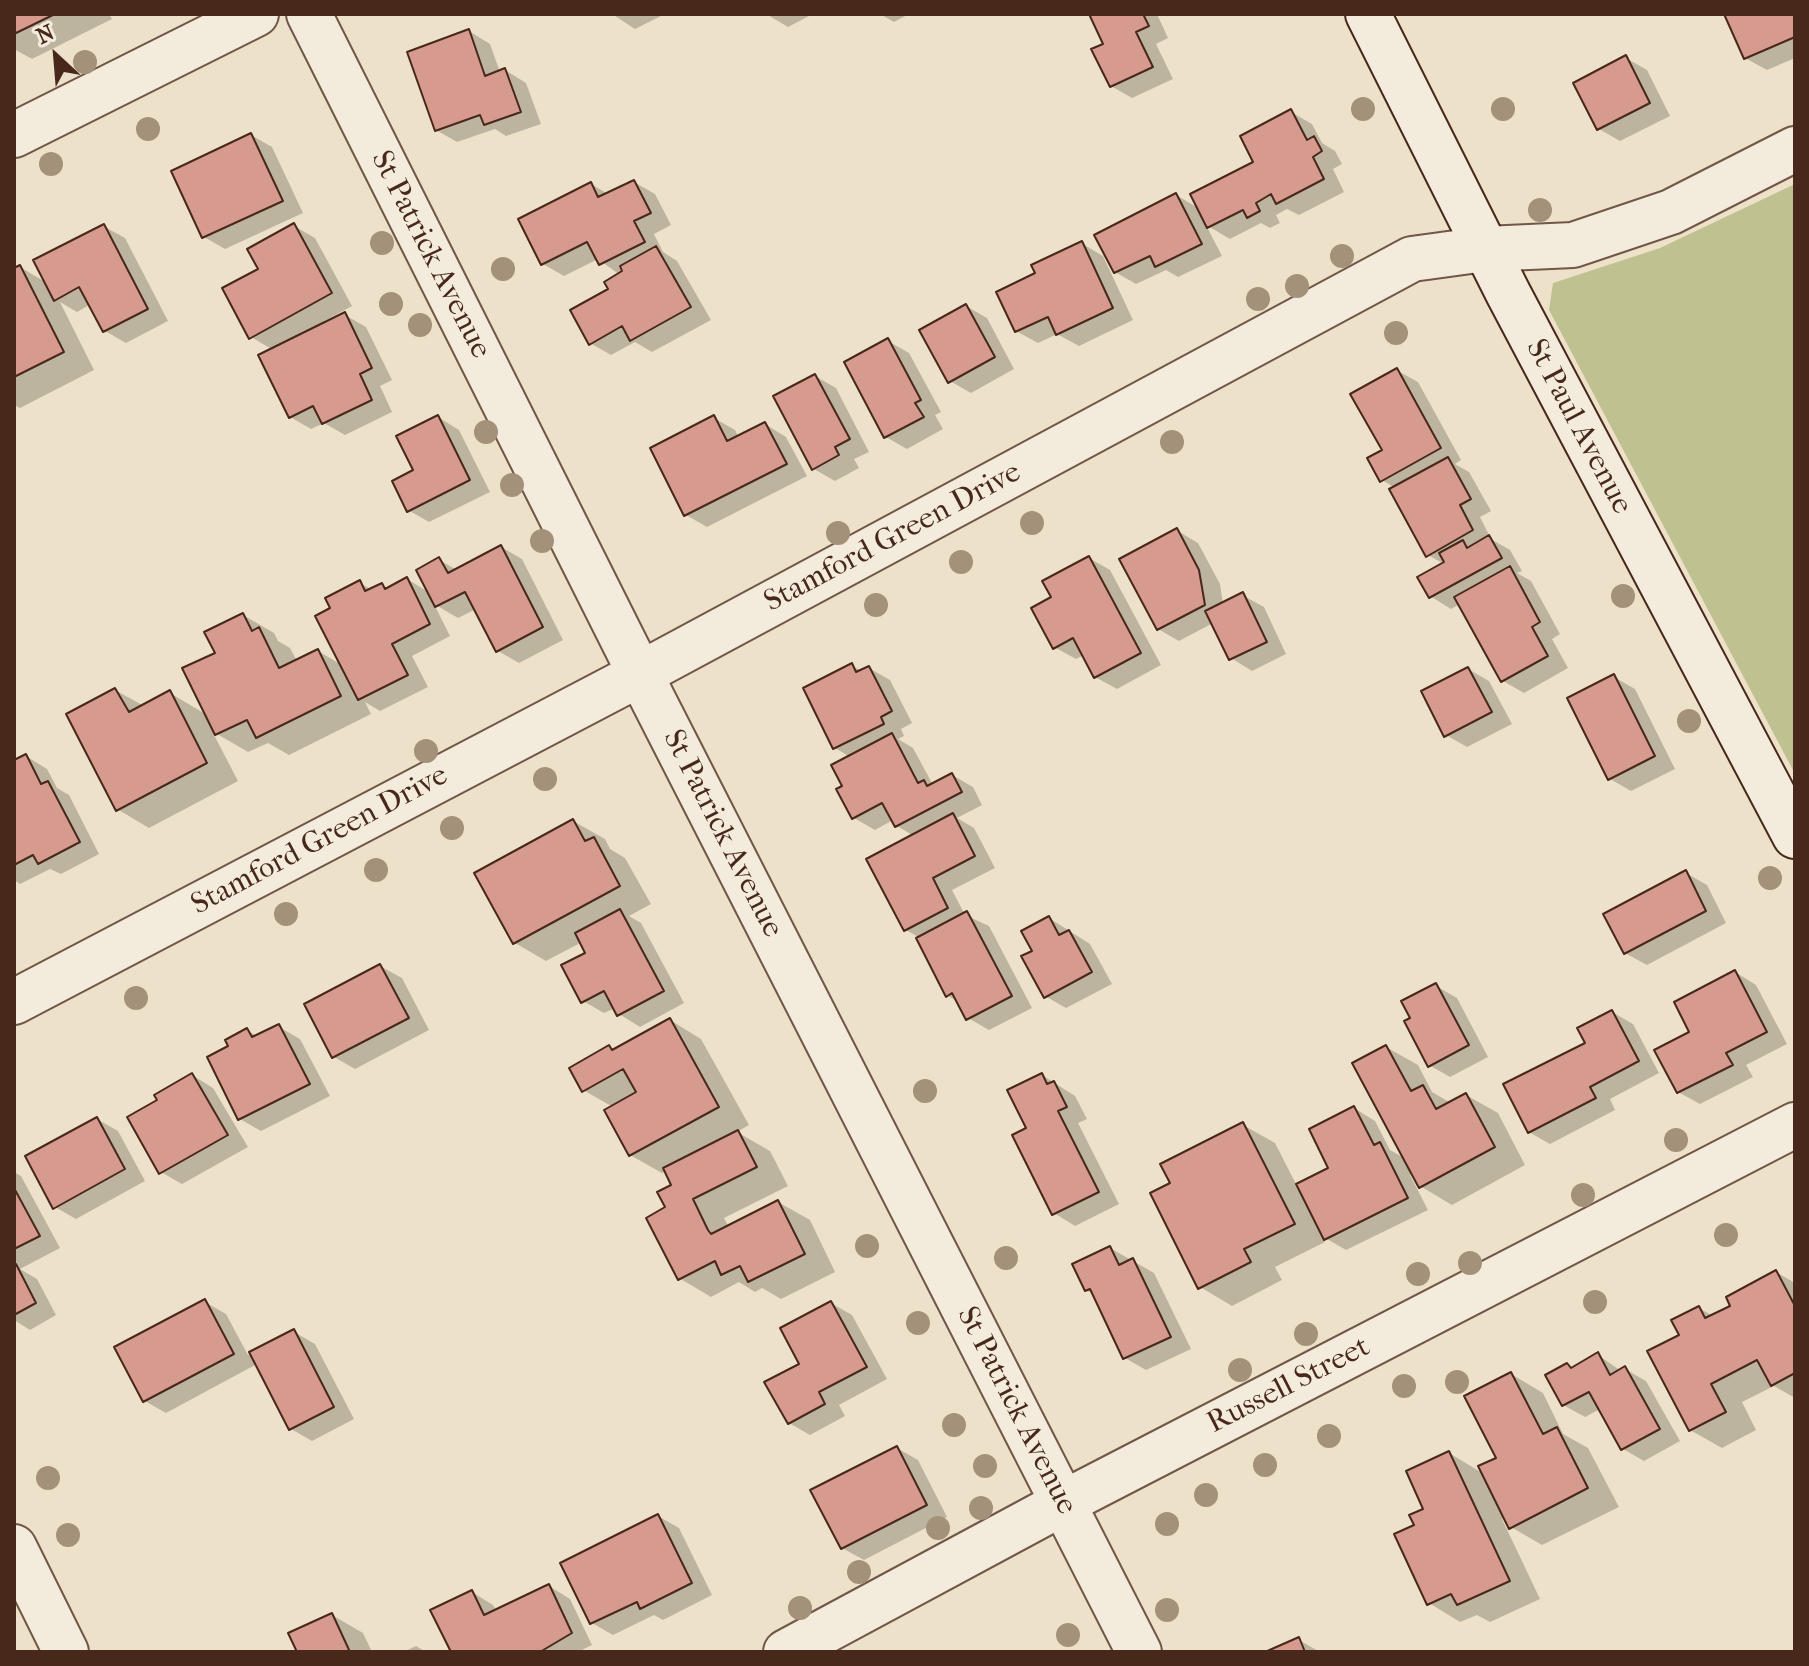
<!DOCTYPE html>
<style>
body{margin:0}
#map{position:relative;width:1809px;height:1666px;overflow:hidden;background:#ede2c9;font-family:"IM FELL French Canon",serif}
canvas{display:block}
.frame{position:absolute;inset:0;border:16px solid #49281c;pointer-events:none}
.north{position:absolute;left:16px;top:16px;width:80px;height:80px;-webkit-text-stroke:6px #f3ecdc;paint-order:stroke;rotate:334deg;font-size:22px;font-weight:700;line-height:32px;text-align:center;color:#49281c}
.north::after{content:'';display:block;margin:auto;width:28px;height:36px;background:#49281c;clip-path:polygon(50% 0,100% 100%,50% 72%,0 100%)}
</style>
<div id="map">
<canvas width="1809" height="1666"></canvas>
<div class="frame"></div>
<div class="north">N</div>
</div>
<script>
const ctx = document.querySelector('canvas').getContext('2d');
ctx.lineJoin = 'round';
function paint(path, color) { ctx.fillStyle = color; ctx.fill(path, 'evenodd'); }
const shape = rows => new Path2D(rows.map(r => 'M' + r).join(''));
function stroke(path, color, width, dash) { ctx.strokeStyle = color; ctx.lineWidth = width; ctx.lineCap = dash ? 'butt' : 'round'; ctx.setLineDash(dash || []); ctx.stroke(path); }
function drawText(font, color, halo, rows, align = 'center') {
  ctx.font = font + ' "IM FELL French Canon",serif'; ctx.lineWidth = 6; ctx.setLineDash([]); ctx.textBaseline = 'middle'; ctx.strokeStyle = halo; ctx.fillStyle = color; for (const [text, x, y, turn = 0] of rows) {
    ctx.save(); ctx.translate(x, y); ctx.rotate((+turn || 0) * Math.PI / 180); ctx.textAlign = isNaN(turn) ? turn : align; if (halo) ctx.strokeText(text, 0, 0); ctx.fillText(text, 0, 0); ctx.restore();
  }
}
paint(shape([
 [1795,184,1795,774,1549,310,1553,283,1660,248]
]), '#c0c191');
paint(shape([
 [14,14,109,14,112,19,32,59,14,49],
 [612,14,665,14,635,29],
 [766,14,813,14,788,27],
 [880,14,909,14,894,22],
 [1091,14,1157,14,1168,38,1156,44,1173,79,1132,98,1111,86,1106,45],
 [1726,14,1795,14,1795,58,1767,70,1745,58],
 [469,31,490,44,500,72,505,70,526,83,541,124,506,136,495,129,457,142,436,130],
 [1626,58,1647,70,1670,116,1620,141,1599,129],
 [1291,112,1312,124,1322,143,1335,151,1342,164,1333,169,1344,192,1299,215,1287,209,1276,215,1280,223,1270,228,1261,223,1230,239,1206,225,1222,256,1178,277,1166,270,1136,284,1115,272,1176,195,1200,209,1255,163],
 [251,135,272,147,303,213,225,249,204,237],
 [634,182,655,194,671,225,654,234,663,252,677,261,711,320,652,352,635,342,611,355,590,343,620,275,598,259,564,276,543,264,591,184,608,194],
 [103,226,125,238,168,321,126,343,105,331,91,304,77,312,60,302,94,370,20,408,14,405,14,270,20,267,47,283],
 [294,226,315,238,352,306,324,321,326,324,345,315,366,327,392,380,380,386,392,412,345,435,324,423,311,429,290,417,273,350,251,337,261,270],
 [1081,243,1103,256,1133,320,1079,346,1057,334,1038,343,1016,331],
 [966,306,987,318,1014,369,971,393,950,381],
 [888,341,909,353,941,412,935,415,943,429,907,449,886,437],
 [1396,370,1418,382,1461,460,1455,464,1469,472,1491,511,1480,517,1491,539,1510,550,1522,571,1517,573,1531,581,1560,634,1552,639,1568,668,1524,693,1503,681,1460,604,1451,609,1430,596,1444,564,1428,555,1395,488,1382,480],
 [815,376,836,388,869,452,854,459,859,468,835,481,814,469],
 [438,417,459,430,490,492,429,522,408,510,415,471],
 [714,418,735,430,739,438,765,424,786,437,807,476,707,527,686,515],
 [1176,530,1198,543,1220,584,1223,604,1242,595,1264,607,1286,654,1252,671,1231,658,1213,623,1179,641,1158,629],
 [501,547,522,559,563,640,519,663,498,651,476,609,458,618,434,604,450,636,412,656,428,687,380,711,365,702,371,714,289,755,268,743,248,752,212,731,238,781,149,828,117,809,115,690,144,706,170,693,207,715,217,654,243,615,274,633,278,641,290,648,297,661,318,651,342,665,332,609,360,583,372,590,382,585,388,589,407,579,430,593,439,560,457,570],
 [1089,558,1110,570,1161,665,1117,689,1095,677,1084,655,1076,659,1054,647,1053,598],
 [852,666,862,671,869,668,890,680,912,723,901,729,904,736,898,739,913,748,933,785,952,775,973,787,982,805,957,818,974,828,995,868,952,890,965,915,989,926,1032,1008,989,1030,968,1018,959,1002,948,996,920,938,906,930,914,836,897,826,893,820,875,830,854,818,845,787,850,757,835,748],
 [1468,669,1489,681,1512,724,1467,747,1446,735],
 [1614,677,1635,689,1675,769,1631,791,1610,779],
 [26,756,47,769,57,788,69,795,99,854,61,874,50,869,20,884,14,880,14,763],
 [573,821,605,839,610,849,625,858,651,904,629,916,641,923,684,1003,640,1027,619,1014,615,1008,604,1013,583,1001,588,953,582,942,546,961,515,943],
 [1686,873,1707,885,1726,923,1647,965,1625,953],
 [1049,918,1090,944,1112,984,1066,1008,1045,996,1034,951],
 [380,966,402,978,429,1030,355,1069,334,1057],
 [1735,972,1756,985,1787,1044,1746,1065,1753,1077,1700,1104,1678,1092,1692,1033],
 [1436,986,1457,998,1488,1057,1450,1077,1429,1065,1412,1019],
 [1612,1012,1633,1024,1659,1073,1610,1099,1615,1110,1550,1144,1529,1132],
 [670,1020,701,1039,749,1125,737,1132,770,1151,788,1186,724,1218,729,1227,778,1202,810,1220,835,1272,781,1299,762,1288,755,1292,739,1282,711,1297,679,1278,668,1208,674,1186,667,1171,662,1173,630,1155,613,1107,583,1090,609,1047,615,1051],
 [279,1027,300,1039,330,1096,261,1131,240,1119,230,1047,247,1030,258,1037],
 [1386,1047,1418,1065,1432,1092,1451,1103,1466,1095,1498,1113,1525,1165,1452,1205,1420,1186,1413,1173,1410,1175,1428,1210,1346,1250,1322,1236,1325,1242,1275,1267,1282,1280,1232,1306,1200,1287,1173,1184,1243,1125,1275,1143,1297,1186,1331,1169,1354,1108,1375,1121,1390,1150,1406,1159],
 [192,1075,213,1088,248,1147,182,1184,161,1172,160,1101],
 [1042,1075,1075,1096,1087,1119,1078,1123,1119,1204,1075,1226,1054,1213,1029,1129],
 [97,1119,118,1131,145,1181,76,1219,55,1207],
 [14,1172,21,1176,60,1248,20,1269,37,1279,56,1315,30,1330,14,1320],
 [1110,1248,1154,1273,1191,1349,1146,1370,1125,1358,1094,1294,1086,1290],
 [1776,1272,1795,1283,1795,1398,1774,1386,1742,1402,1756,1430,1722,1448,1690,1430,1682,1336,1699,1308,1713,1316,1733,1306],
 [205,1302,226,1314,248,1355,294,1332,315,1344,354,1419,312,1441,291,1429,257,1364,166,1413,145,1401],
 [831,1303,852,1315,887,1379,839,1405,845,1416,810,1435,789,1423,802,1364],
 [1598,1355,1621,1371,1625,1369,1646,1381,1680,1441,1644,1461,1623,1449,1600,1409,1585,1417,1563,1405,1567,1365,1574,1369],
 [1511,1374,1543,1393,1563,1434,1588,1448,1619,1507,1542,1545,1511,1527,1506,1517,1502,1519,1540,1599,1490,1622,1477,1615,1460,1622,1429,1603,1416,1526,1449,1453,1484,1474,1499,1458],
 [897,1448,918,1460,947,1517,864,1560,842,1548],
 [658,1516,679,1528,712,1595,663,1620,654,1615,613,1635,592,1623],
 [549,1586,570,1599,592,1645,578,1652,453,1652,472,1592,493,1605,497,1611],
 [332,1615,363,1633,372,1652,299,1652],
 [1299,1640,1320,1652,1270,1652],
 [416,1646,426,1652,403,1652]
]), '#0003');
const building = shape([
 [14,14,55,14,14,34,14,14],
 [1089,14,1143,14,1149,26,1136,32,1153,67,1110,87,1091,49,1103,44,1089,14],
 [1724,14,1795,14,1795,37,1744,59,1724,14],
 [469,29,485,76,505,68,521,112,484,125,480,115,435,131,407,52,469,29],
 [1626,55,1650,103,1597,130,1573,83,1626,55],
 [1291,109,1307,140,1314,136,1322,151,1313,157,1324,179,1276,204,1271,194,1256,203,1260,211,1247,218,1243,210,1207,228,1190,194,1253,162,1240,136,1291,109],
 [251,133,283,201,202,238,171,171,251,133],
 [634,180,651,213,634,221,645,242,599,265,587,242,541,265,518,219,591,182,598,197,634,180],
 [1176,193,1202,244,1155,267,1150,256,1114,273,1094,235,1176,193],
 [294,223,332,293,249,339,222,288,258,269,247,249,294,223],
 [104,224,148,309,103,332,79,287,54,301,33,260,104,224],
 [1082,241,1113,308,1056,335,1048,317,1015,332,996,292,1035,273,1031,265,1082,241],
 [656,246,691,307,630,341,622,326,589,345,570,310,608,289,604,282,622,271,620,266,656,246],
 [20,265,64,352,14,377,14,268,20,265],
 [966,304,995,357,948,383,919,330,966,304],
 [345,312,372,368,360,374,372,400,322,424,313,406,289,418,258,355,345,312],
 [888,338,921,400,915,403,924,417,884,438,844,362,888,338],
 [1397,368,1441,448,1380,482,1367,458,1382,450,1350,394,1397,368],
 [815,374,850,439,835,447,839,455,812,470,773,396,815,374],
 [438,415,470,480,407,512,392,481,413,470,396,436,438,415],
 [714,415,727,441,765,422,787,464,684,516,650,448,714,415],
 [1448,457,1471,499,1460,505,1473,530,1426,557,1389,489,1448,457],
 [1177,528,1199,570,1205,605,1157,630,1119,559,1177,528],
 [1489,535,1502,558,1429,598,1417,577,1444,562,1439,553,1463,540,1467,548,1489,535],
 [501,545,543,627,496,652,465,592,435,607,416,570,439,557,448,573,501,545],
 [1089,556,1141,653,1094,678,1073,638,1053,649,1031,608,1051,597,1042,581,1089,556],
 [1510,566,1540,622,1532,627,1548,656,1501,682,1454,597,1510,566],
 [407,577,430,624,392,644,408,675,358,700,315,616,330,608,325,598,360,580,365,591,382,583,385,589,407,577],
 [1243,592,1267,642,1229,660,1205,611,1243,592],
 [243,613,252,631,259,627,279,668,318,649,341,696,256,738,247,720,215,735,182,668,215,653,204,632,243,613],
 [852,663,856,672,869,666,892,711,881,717,884,724,833,749,803,688,852,663],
 [1468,667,1492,712,1444,737,1421,691,1468,667],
 [1614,674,1655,756,1608,780,1567,698,1614,674],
 [115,688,129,712,170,690,207,763,116,811,66,714,115,688],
 [892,733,918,783,924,780,927,786,952,773,962,792,895,827,882,803,852,819,836,789,842,786,831,765,892,733],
 [26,754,41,784,48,781,80,842,38,864,33,855,14,865,14,760,26,754],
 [953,813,975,856,933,878,948,908,904,931,866,859,953,813],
 [573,819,585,841,594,837,620,886,513,944,474,873,573,819],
 [1686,870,1706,911,1624,954,1603,914,1686,870],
 [620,909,664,991,617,1016,604,991,581,1003,561,965,585,953,575,933,620,909],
 [967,911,1012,996,966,1020,952,993,946,997,916,938,967,911],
 [1049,916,1059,935,1069,930,1092,972,1044,998,1021,956,1032,951,1021,931,1049,916],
 [380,964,409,1018,332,1058,304,1004,380,964],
 [1735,970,1767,1032,1726,1053,1733,1065,1677,1093,1654,1050,1689,1032,1674,1002,1735,970],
 [1436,983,1469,1045,1428,1067,1404,1021,1410,1018,1401,1001,1436,983],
 [1612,1010,1639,1061,1590,1087,1596,1098,1528,1133,1503,1084,1585,1043,1577,1028,1612,1010],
 [670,1018,719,1107,629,1156,604,1110,636,1092,623,1069,582,1092,569,1068,609,1045,612,1050,670,1018],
 [279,1024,310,1084,238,1120,207,1057,228,1046,225,1040,247,1028,252,1037,279,1024],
 [1386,1045,1411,1091,1423,1085,1436,1109,1466,1093,1495,1147,1419,1188,1352,1063,1386,1045],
 [192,1073,228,1135,159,1174,127,1117,157,1100,154,1095,192,1073],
 [1042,1073,1047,1084,1054,1081,1067,1107,1058,1111,1099,1192,1052,1215,1012,1135,1026,1128,1007,1090,1042,1073],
 [1354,1106,1374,1145,1380,1142,1408,1198,1324,1240,1296,1184,1328,1168,1309,1129,1354,1106],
 [97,1117,125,1169,53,1209,25,1156,97,1117],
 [1243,1122,1295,1224,1244,1249,1251,1262,1198,1289,1150,1193,1170,1183,1160,1164,1243,1122],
 [738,1130,757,1167,693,1199,708,1230,711,1234,778,1200,805,1254,748,1282,740,1266,721,1275,715,1261,678,1280,646,1218,665,1207,657,1192,671,1185,663,1168,738,1130],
 [14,1188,40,1236,14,1249,14,1188],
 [1110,1246,1119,1265,1133,1258,1171,1337,1123,1359,1090,1289,1085,1291,1072,1264,1110,1246],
 [16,1264,36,1303,14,1315,14,1265,16,1264],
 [1776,1270,1795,1306,1795,1373,1771,1386,1757,1360,1711,1384,1726,1412,1689,1431,1647,1351,1679,1335,1671,1320,1699,1306,1705,1318,1730,1306,1726,1297,1776,1270],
 [205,1299,234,1354,143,1402,114,1347,205,1299],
 [831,1301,867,1367,819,1392,825,1404,788,1424,764,1382,799,1364,780,1328,831,1301],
 [294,1329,334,1407,289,1430,249,1352,294,1329],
 [1598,1352,1610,1375,1625,1366,1660,1429,1621,1450,1589,1392,1562,1406,1545,1375,1567,1363,1571,1368,1598,1352],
 [1511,1372,1543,1434,1557,1427,1588,1488,1509,1529,1478,1466,1496,1458,1464,1396,1511,1372],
 [897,1446,927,1505,841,1549,810,1490,897,1446],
 [1449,1451,1510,1581,1457,1605,1451,1594,1427,1605,1394,1534,1414,1525,1409,1515,1423,1509,1406,1471,1449,1451],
 [658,1514,692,1583,640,1609,637,1602,590,1624,560,1563,658,1514],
 [549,1584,572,1633,540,1652,451,1652,430,1610,472,1590,484,1615,549,1584],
 [332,1613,350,1652,297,1652,288,1633,332,1613],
 [1299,1637,1305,1652,1265,1652,1299,1637]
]);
paint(building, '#d69a8f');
stroke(building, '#49281c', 2);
const minor = shape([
 [309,14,640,674,1139,1652],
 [14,135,256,14],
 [14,1002,640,674,1412,259,1485,249,1573,245,1671,212,1795,149],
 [14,1547,66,1652],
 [786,1652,1063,1503,1795,1125]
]);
const secondary = shape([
 [1368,14,1508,293,1795,836]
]);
stroke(minor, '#725647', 48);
stroke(secondary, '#49281c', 48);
stroke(minor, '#f3ecdc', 44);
stroke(secondary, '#f3ecdc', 44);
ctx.fillStyle = '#a3917a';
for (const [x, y] of [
 [85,62],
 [1363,109],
 [1503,109],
 [148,129],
 [51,164],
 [1540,210],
 [382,243],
 [1342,256],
 [503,269],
 [1297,286],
 [1258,299],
 [391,304],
 [420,325],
 [1396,333],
 [486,432],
 [1172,442],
 [512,485],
 [1032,523],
 [838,533],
 [542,541],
 [961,562],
 [1623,596],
 [876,605],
 [1689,721],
 [426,751],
 [545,779],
 [452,828],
 [376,870],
 [1770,878],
 [286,914],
 [136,998],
 [925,1091],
 [1676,1140],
 [1583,1195],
 [1726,1235],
 [867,1246],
 [1006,1258],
 [1470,1263],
 [1418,1274],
 [1595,1302],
 [918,1323],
 [1306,1334],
 [1240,1370],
 [1457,1382],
 [1404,1386],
 [954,1425],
 [1329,1436],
 [1265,1465],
 [985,1466],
 [48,1478],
 [1206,1495],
 [981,1508],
 [1167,1524],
 [938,1528],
 [68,1535],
 [859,1572],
 [800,1608],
 [1167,1610],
 [1068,1635]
]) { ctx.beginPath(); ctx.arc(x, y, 12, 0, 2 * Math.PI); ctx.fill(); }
drawText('30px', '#49281c', '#f3ecdc', [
 ["St Patrick Avenue",430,255,63],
 ["St Paul Avenue",1578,427,62],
 ["Stamford Green Drive",893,538,-28],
 ["St Patrick Avenue",722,834,63],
 ["Stamford Green Drive",320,841,-28],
 ["Russell Street",1289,1386,-27],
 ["St Patrick Avenue",1016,1411,63]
]);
</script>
